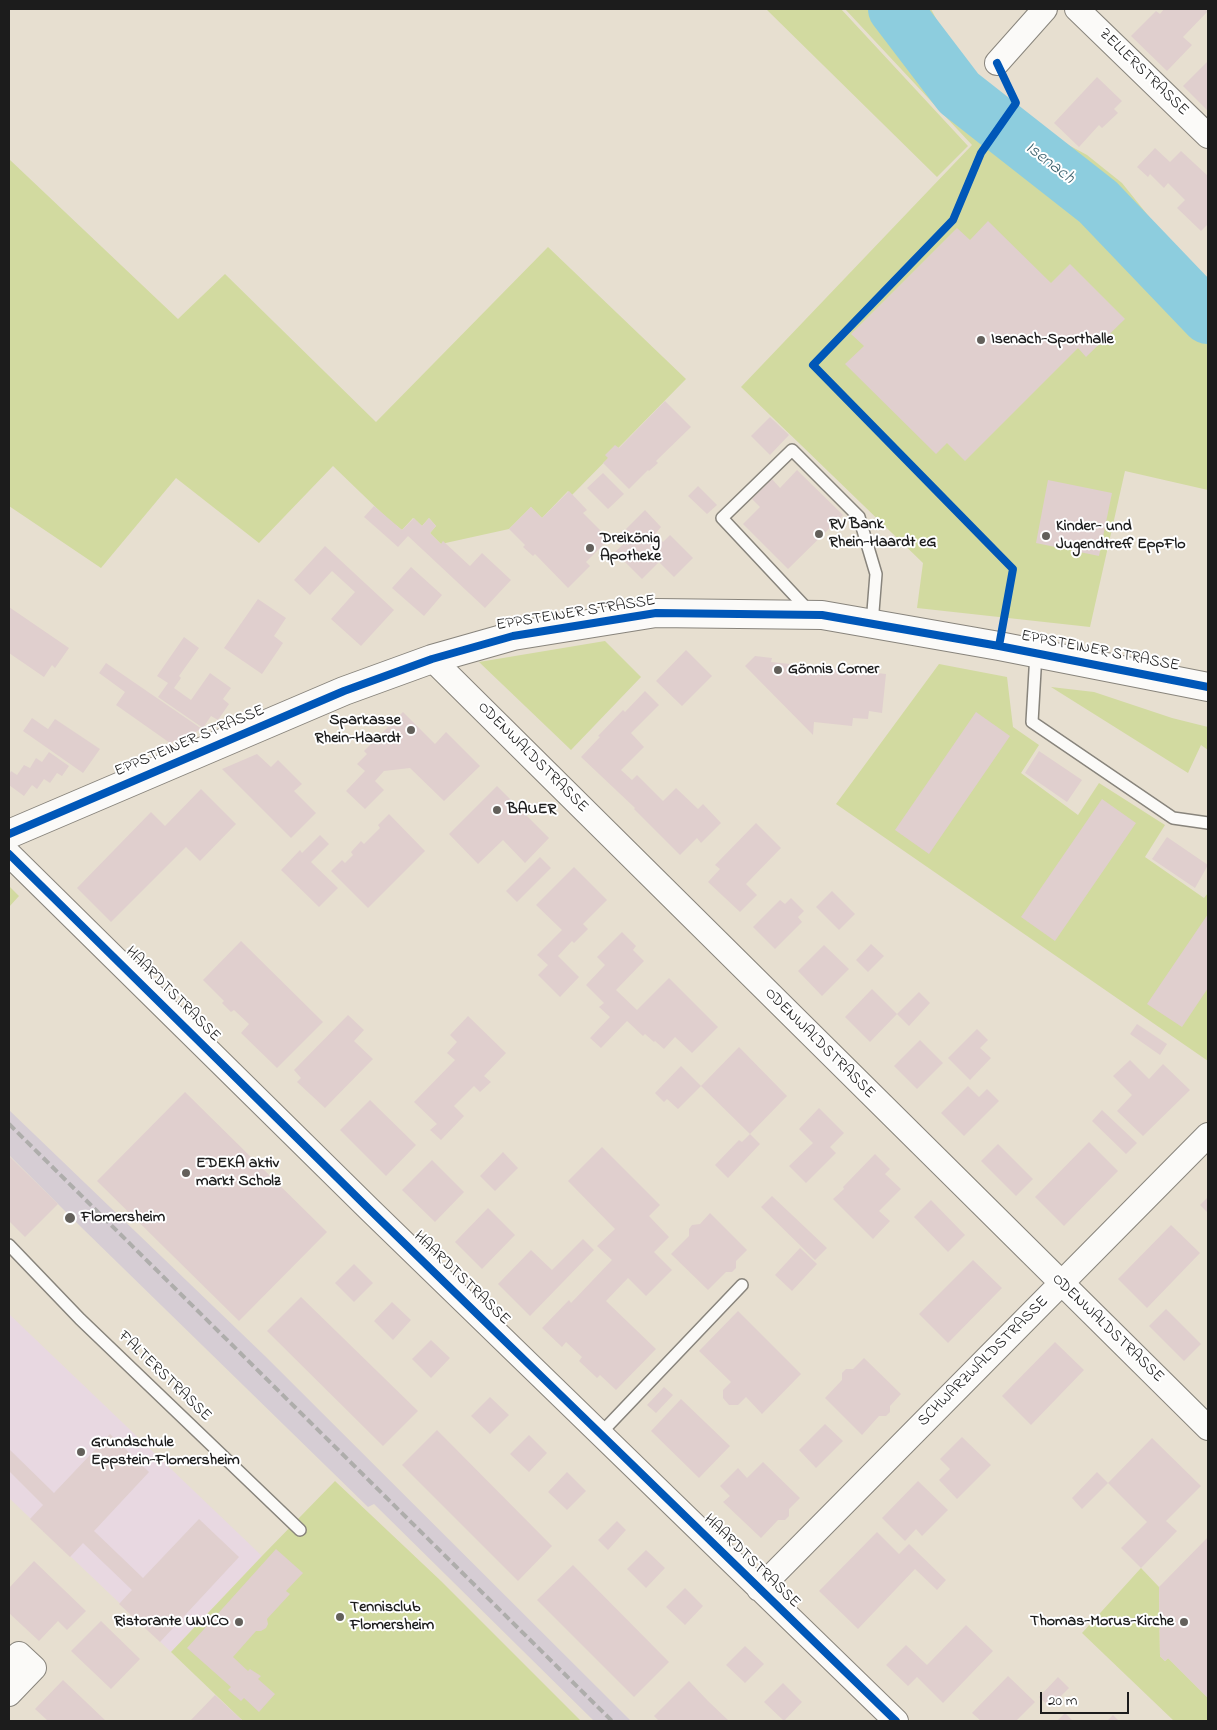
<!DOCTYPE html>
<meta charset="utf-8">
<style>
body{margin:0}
#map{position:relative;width:1217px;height:1730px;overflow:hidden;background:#e7dfd0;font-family:"Indie Flower",sans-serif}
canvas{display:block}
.frame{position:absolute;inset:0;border:10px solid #1c1c1c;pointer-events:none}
.scale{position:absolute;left:1040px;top:1692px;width:89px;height:22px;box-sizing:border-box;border:2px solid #1c1c1c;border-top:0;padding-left:6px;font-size:15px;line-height:18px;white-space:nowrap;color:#1c1c1c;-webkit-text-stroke:4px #fff;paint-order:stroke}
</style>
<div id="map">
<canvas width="1217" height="1730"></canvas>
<div class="frame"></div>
<div class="scale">20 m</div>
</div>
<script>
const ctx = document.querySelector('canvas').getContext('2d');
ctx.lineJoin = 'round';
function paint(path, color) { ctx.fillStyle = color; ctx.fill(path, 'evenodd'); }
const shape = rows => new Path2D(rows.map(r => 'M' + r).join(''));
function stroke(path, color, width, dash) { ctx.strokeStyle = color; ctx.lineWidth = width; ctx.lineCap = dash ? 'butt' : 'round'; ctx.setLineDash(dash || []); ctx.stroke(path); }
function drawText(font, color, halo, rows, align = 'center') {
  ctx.font = font + ' "Indie Flower",sans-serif'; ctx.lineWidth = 4; ctx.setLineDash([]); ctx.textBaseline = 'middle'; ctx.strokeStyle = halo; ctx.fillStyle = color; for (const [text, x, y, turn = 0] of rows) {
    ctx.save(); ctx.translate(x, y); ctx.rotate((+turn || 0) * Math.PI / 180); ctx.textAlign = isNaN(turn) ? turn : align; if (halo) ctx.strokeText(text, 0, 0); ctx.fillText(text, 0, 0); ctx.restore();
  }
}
paint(shape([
 [9,1314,262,1556,171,1652,9,1498]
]), '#e8d8e1');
paint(shape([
 [9,1110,265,1356,631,1721,594,1721,374,1504,368,1507,80,1226,9,1155]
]), '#d6cdd4');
paint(shape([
 [766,9,841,9,968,146,937,177],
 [845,9,931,9,961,66,1028,119,1050,135,1087,155,1122,183,1208,290,1208,490,1125,471,1090,627,917,608,923,563,741,387,972,145],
 [9,159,178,319,225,274,376,422,548,247,686,379,572,495,568,491,542,518,531,507,509,529,441,544,430,533,436,526,429,518,422,526,413,518,402,530,389,520,333,466,259,543,176,478,101,568,9,506],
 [605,641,641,677,571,750,479,662],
 [939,664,1007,677,1013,727,1039,745,1021,773,1078,815,1099,783,1165,825,1145,857,1204,898,1208,893,1208,1061,836,804],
 [1051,687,1094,692,1172,718,1208,727,1208,750,1201,745,1188,773],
 [9,886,19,896,9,907],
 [335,1481,441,1581,581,1721,243,1721,171,1652,262,1556],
 [1141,1568,1159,1587,1160,1656,1165,1661,1168,1658,1208,1698,1208,1721,1174,1721,1082,1633]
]), '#d2daa0');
stroke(shape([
 [895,9,959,93,1098,202,1208,317]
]), '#8dcdde', 54);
paint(shape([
 [1164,9,1208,9,1208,11,1183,37,1192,45,1167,71,1131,36,1156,11,1160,14],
 [1208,61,1208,111,1183,86],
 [1097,77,1122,101,1114,109,1118,113,1102,128,1099,125,1079,147,1054,123],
 [1155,148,1170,162,1181,151,1208,176,1208,224,1201,231,1177,208,1185,200,1168,183,1164,188,1150,174,1148,177,1137,167],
 [988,221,1051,283,1070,264,1125,319,1086,357,1078,348,965,461,947,443,936,454,845,364,864,346,851,334,957,228,970,240],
 [665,401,691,427,656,461,658,463,649,471,648,470,629,489,603,463,608,458,605,455,615,445,619,448],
 [770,417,789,435,770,455,751,436],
 [797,470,843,515,788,569,743,524,760,507,752,499,772,479,780,488],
 [603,473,624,494,608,509,587,488],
 [1048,480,1112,493,1099,556,1036,543],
 [698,486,717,505,707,514,688,496],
 [569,491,587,510,583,513,609,539,586,562,590,566,568,588,535,554,533,556,523,547,525,545,509,529,531,507,542,518],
 [374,506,402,530,414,518,422,526,429,518,436,526,430,533,441,544,443,541,470,566,482,553,511,580,485,608,408,536,398,547,380,531,364,517],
 [645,510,661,527,655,534,663,542,670,535,693,558,674,577,659,562,642,579,615,552,633,535,626,529],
 [325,546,394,610,361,646,331,619,355,592,332,571,310,595,294,580],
 [411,567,442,595,424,616,392,588],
 [258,599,286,618,274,636,283,643,262,674,224,648],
 [9,607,69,648,55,668,52,665,44,677,9,653],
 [184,637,199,648,179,676,181,678,174,688,191,700,210,673,231,688,223,699,229,704,218,720,211,716,203,728,158,697,168,683,157,676],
 [686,650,712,676,682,706,656,681],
 [755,656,772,658,771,662,886,674,882,713,869,711,868,719,853,718,852,726,814,722,813,735,745,666],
 [106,663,202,729,170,743,116,705,125,692,99,673],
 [645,691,659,705,631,733,644,747,621,770,632,780,637,775,663,801,676,788,698,809,703,804,721,823,701,843,697,838,680,855,634,809,635,808,581,757,600,737,598,736,623,710,625,712],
 [403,712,435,744,446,732,480,766,444,801,410,768,384,771,375,781,384,790,365,809,346,791,365,771,357,764,367,754,364,751],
 [976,712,1010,736,929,854,895,830],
 [32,718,48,729,55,719,100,749,83,773,23,731],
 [1039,751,1082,780,1067,802,1025,773],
 [49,752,69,766,62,776,57,773,50,783,44,779,37,789,32,785,24,796,9,785,9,775,11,771,17,775,24,765,30,768,36,758,42,762],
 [257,754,271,767,278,760,302,784,294,791,316,813,291,838,222,769],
 [497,786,549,838,525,863,503,840,478,864,449,834],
 [201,789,236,824,200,861,186,847,111,922,77,888,151,812,165,826],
 [1102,799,1136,823,1055,941,1021,917],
 [389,814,425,851,368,908,331,871,342,860,345,863,353,855,351,852,361,841,364,844,380,828,378,825],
 [756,823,781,848,746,884,757,895,740,912,708,882,720,869,715,865],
 [320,835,329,844,311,862,338,888,319,907,281,870,300,850,302,853],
 [1167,837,1208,865,1195,888,1152,859],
 [540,857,551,868,517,902,506,891],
 [574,867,607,900,583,924,588,929,574,943,572,941,558,956,579,977,560,997,538,975,548,965,537,955,562,930,536,905],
 [832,891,855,914,839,930,816,907],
 [791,898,804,911,798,917,802,922,775,949,753,927,780,900,785,904],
 [1208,914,1208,988,1182,1027,1147,1004],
 [622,932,636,946,633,950,644,961,616,990,637,1010,669,978,718,1027,692,1053,675,1037,664,1049,655,1041,654,1042,645,1034,643,1036,627,1021,601,1048,590,1038,610,1017,599,1007,604,1003,586,985,605,965,597,957],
 [241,941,323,1022,277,1068,241,1033,249,1024,234,1010,231,1012,222,1003,224,1001,203,980],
 [871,944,884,956,868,972,856,960],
 [824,945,849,969,822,996,798,971],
 [872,989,897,1014,919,992,930,1003,909,1026,897,1014,870,1042,845,1017],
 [348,1015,364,1030,354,1041,373,1059,325,1108,297,1082,301,1078,294,1070],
 [468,1016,506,1053,484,1076,491,1082,480,1092,474,1086,454,1106,464,1116,441,1140,430,1130,437,1124,414,1102,455,1060,447,1053,457,1042,450,1035],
 [1137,1024,1167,1044,1160,1055,1130,1034],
 [977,1029,988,1040,980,1048,991,1058,970,1080,948,1058],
 [920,1040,943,1063,917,1089,894,1066],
 [739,1047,787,1096,750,1134,701,1086],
 [1130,1060,1149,1079,1163,1064,1190,1090,1143,1136,1117,1111,1132,1095,1113,1076],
 [681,1066,701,1086,678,1109,667,1099,664,1102,655,1093],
 [968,1086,979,1097,987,1089,999,1101,964,1136,941,1113],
 [185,1092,327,1232,239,1321,97,1181],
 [370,1100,416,1145,386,1176,340,1130],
 [819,1108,844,1133,830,1147,836,1153,806,1183,789,1166,813,1143,799,1129],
 [1102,1110,1137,1143,1126,1154,1092,1121],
 [750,1134,760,1144,728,1178,715,1165,739,1140,742,1142],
 [1089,1142,1118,1171,1064,1226,1035,1197],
 [998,1144,1033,1179,1016,1196,981,1161],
 [602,1147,660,1205,649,1216,669,1237,654,1252,672,1270,646,1296,628,1278,606,1301,656,1349,616,1390,600,1375,597,1378,579,1361,582,1357,566,1342,562,1347,542,1328,569,1300,571,1303,612,1260,597,1246,615,1229,568,1181],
 [503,1152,518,1168,495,1191,480,1176],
 [875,1154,890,1169,885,1174,901,1189,879,1211,890,1221,873,1239,833,1199,844,1189,843,1187],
 [9,1156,58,1204,25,1237,9,1221],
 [432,1160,464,1192,435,1222,402,1190],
 [772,1196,827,1248,815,1260,761,1207],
 [1208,1197,1208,1213,1200,1205],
 [931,1200,965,1235,948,1252,914,1217],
 [488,1208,515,1235,482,1269,455,1242],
 [710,1213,747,1250,736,1261,736,1268,732,1272,726,1272,708,1290,671,1254,689,1236,689,1229,692,1225,700,1224],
 [1171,1225,1200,1253,1147,1308,1118,1279],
 [583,1239,594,1250,530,1316,498,1284,531,1250,552,1270],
 [800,1248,817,1264,792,1291,775,1275],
 [973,1260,1002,1288,948,1343,919,1314],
 [354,1264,373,1283,354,1302,335,1283],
 [301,1297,418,1411,383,1446,267,1331],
 [392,1302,411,1320,393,1340,374,1321],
 [1166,1309,1201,1344,1184,1361,1149,1326],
 [738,1311,801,1374,762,1414,746,1397,738,1405,729,1405,723,1398,723,1390,731,1382,699,1351],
 [431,1340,450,1358,431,1378,412,1359],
 [1055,1342,1084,1370,1031,1425,1002,1396],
 [864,1358,901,1394,890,1406,890,1412,886,1416,879,1416,862,1435,825,1398,842,1380,842,1373,846,1369,853,1369],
 [664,1387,673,1395,656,1413,647,1405],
 [490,1397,509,1415,490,1434,471,1416],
 [681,1399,730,1446,699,1478,651,1431],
 [825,1424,843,1441,816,1468,799,1450],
 [437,1430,552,1546,518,1581,402,1465],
 [110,1434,149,1472,94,1531,143,1578,199,1519,239,1557,160,1642,119,1604,132,1590,83,1543,70,1557,30,1519,43,1505,9,1471,9,1449,54,1493],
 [529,1435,547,1453,529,1472,510,1454],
 [962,1437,991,1465,957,1499,939,1480,950,1469,940,1459],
 [1152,1438,1201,1486,1166,1521,1177,1531,1141,1568,1121,1548,1147,1522,1108,1483,1082,1509,1072,1498,1097,1472,1108,1483],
 [763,1462,800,1498,789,1509,789,1516,785,1520,778,1520,761,1538,723,1502,730,1496,720,1486,738,1468,747,1478],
 [567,1472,586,1491,567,1510,548,1492],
 [918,1481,948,1510,922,1536,916,1529,905,1541,882,1518],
 [617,1521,626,1530,608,1550,598,1540],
 [877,1532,899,1554,909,1544,946,1580,937,1590,915,1569,858,1629,819,1591],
 [1208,1537,1208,1698,1168,1658,1165,1661,1160,1656,1159,1587],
 [276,1549,303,1573,286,1591,290,1594,267,1619,268,1624,266,1628,261,1631,256,1631,233,1657,248,1671,250,1669,261,1676,258,1679,275,1694,259,1712,244,1698,241,1701,228,1690,231,1687,187,1648],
 [646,1550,665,1568,646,1588,627,1569],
 [34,1561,86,1611,67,1630,58,1621,39,1641,9,1613,9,1588],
 [573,1565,669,1662,634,1697,537,1600],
 [685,1588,703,1606,685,1625,666,1607],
 [101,1621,140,1659,111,1689,71,1651],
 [966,1625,993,1651,943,1703,917,1677,908,1686,886,1665,906,1645,927,1665],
 [745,1646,764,1664,745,1683,726,1665],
 [1008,1676,1035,1702,1016,1721,981,1721,972,1713],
 [1058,1677,1069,1688,1050,1707,1039,1697],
 [63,1680,106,1721,48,1721,35,1709],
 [689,1681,708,1701,729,1721,659,1721,654,1716],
 [783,1683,802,1702,784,1721,764,1702],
 [215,1695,243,1721,190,1721],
 [1065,1713,1073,1721,1057,1721],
 [1113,1715,1119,1721,1107,1721]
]), '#e0cfce');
const service = shape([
 [810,612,722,518,792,450,859,517,876,574,872,624],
 [1036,653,1032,722,1173,818,1208,823],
 [9,1245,80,1319,300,1530],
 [600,1434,742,1285]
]);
const minor = shape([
 [1077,9,1208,136],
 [997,63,1045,9],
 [432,659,1208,1428],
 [9,854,369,1209,896,1721],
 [759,1589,1208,1135],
 [9,1664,19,1654,34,1668,9,1694]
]);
const secondary = shape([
 [9,834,344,691,432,659,513,636,656,613,822,615,999,646,1208,687]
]);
stroke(service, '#88847c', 14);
stroke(minor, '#88847c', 26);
stroke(secondary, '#88847c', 30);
stroke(service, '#fbfaf8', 11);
stroke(minor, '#fbfaf8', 24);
stroke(secondary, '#fbfaf8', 28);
stroke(shape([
 [9,1124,612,1721]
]), '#aeadab', 4, [8, 4]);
stroke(shape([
 [997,63,1016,103,981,153,953,220,813,365,1013,569,999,646],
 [9,834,344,691,432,659,513,636,656,613,822,615,999,646,1208,687],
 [9,854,369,1209,896,1721]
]), '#0057b8', 8);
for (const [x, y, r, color] of [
 [981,340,5,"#63605b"],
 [819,534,5,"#63605b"],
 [1046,536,5,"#63605b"],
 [590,548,5,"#63605b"],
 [778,670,5,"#63605b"],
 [411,730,5,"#63605b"],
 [497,810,5,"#63605b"],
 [186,1173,5,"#63605b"],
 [70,1218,6,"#63605b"],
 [81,1452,5,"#63605b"],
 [340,1617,5,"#63605b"],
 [239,1622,5,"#63605b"],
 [1184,1622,5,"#63605b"]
]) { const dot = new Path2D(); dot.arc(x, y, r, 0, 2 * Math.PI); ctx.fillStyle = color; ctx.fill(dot); stroke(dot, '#fff', 2); }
drawText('16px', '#1c1c1c', '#fff', [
 ["ZELLERSTRASSE",1143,73,44],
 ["EPPSTEINER STRASSE",576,614,-9],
 ["EPPSTEINER STRASSE",1100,652,11],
 ["EPPSTEINER STRASSE",190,742,-23],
 ["ODENWALDSTRASSE",532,758,45],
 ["HAARDTSTRASSE",172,995,45],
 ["ODENWALDSTRASSE",819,1044,45],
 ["HAARDTSTRASSE",461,1279,44],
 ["ODENWALDSTRASSE",1107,1329,44],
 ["SCHWARZWALDSTRASSE",984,1362,-45],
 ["FALTERSTRASSE",164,1377,44],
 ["HAARDTSTRASSE",751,1562,44]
]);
drawText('bold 16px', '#1c1c1c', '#fff', [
 ["Isenach-Sporthalle",991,340],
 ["RV Bank",829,525],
 ["Rhein-Haardt eG",829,543],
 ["Kinder- und",1056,527],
 ["Jugendtreff EppFlo",1056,545],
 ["Dreikönig",600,539],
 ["Apotheke",600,557],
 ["Gönnis Corner",788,670],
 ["Sparkasse",401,721,"right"],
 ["Rhein-Haardt",401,739,"right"],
 ["BAUER",507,810],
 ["EDEKA aktiv",196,1164],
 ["markt Scholz",196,1182],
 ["Flomersheim",81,1218],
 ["Grundschule",91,1443],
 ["Eppstein-Flomersheim",91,1461],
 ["Tennisclub",350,1608],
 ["Flomersheim",350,1626],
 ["Ristorante UNICO",229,1622,"right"],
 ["Thomas-Morus-Kirche",1174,1622,"right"]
], 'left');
drawText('italic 18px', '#3a606c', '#fff', [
 ["Isenach",1049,164,38]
]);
</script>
